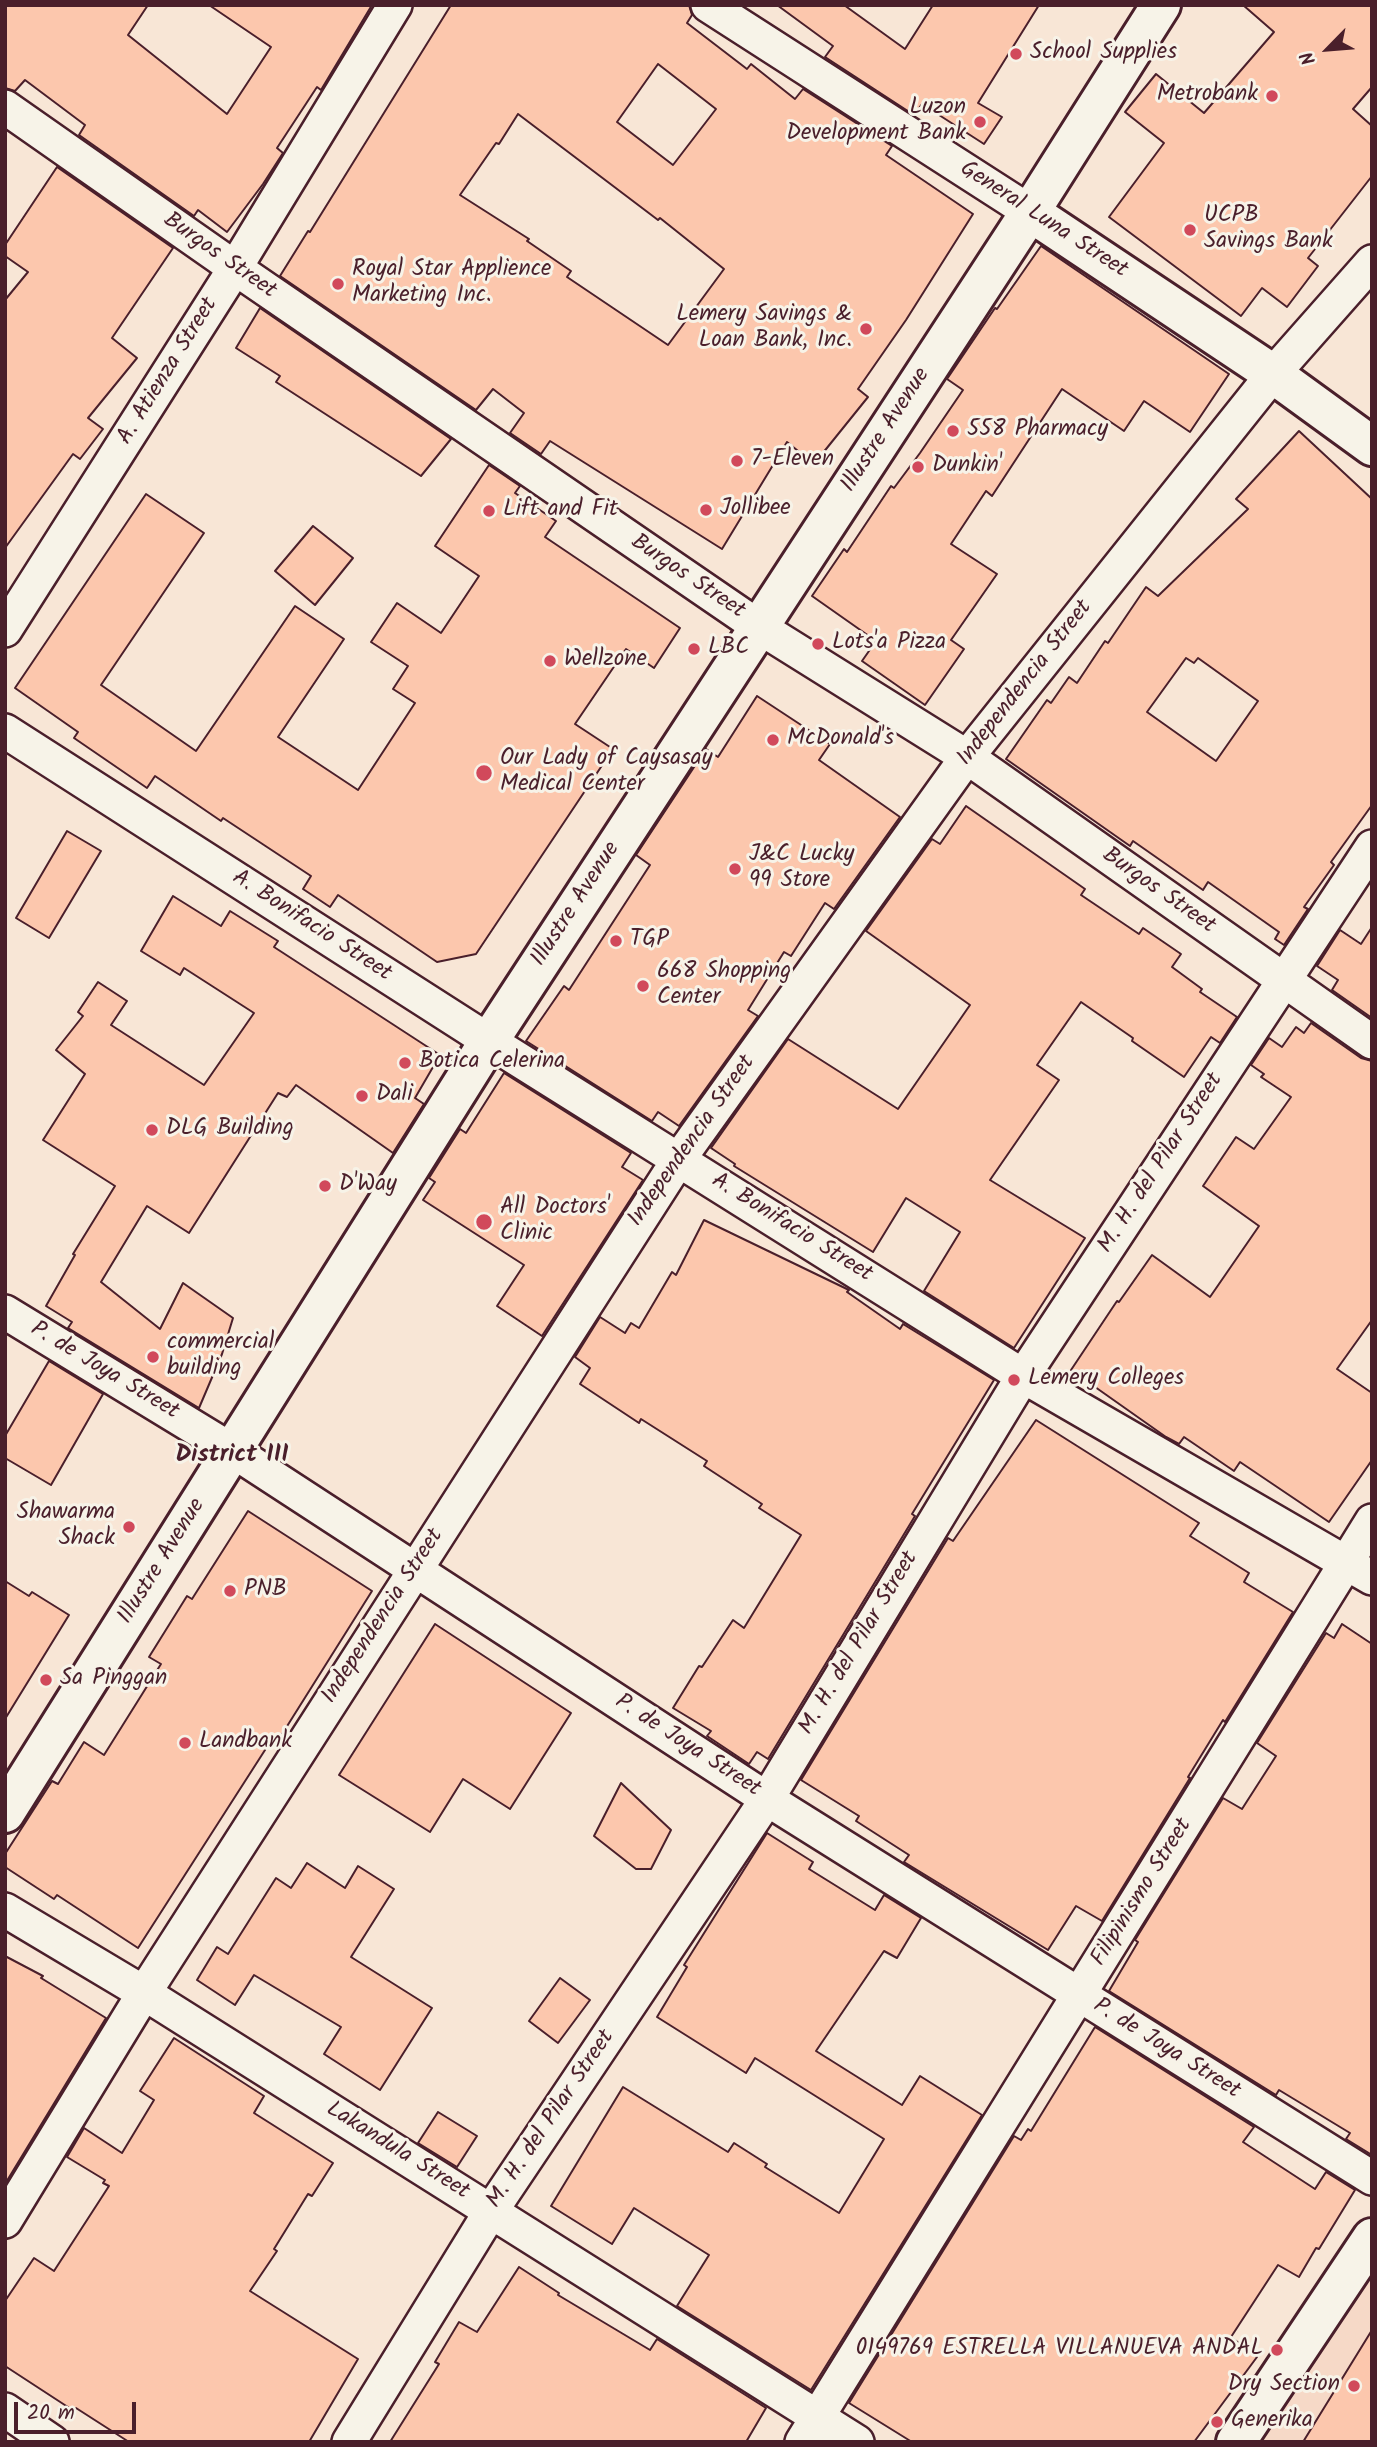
<!DOCTYPE html>
<style>
body{margin:0}
#map{position:relative;width:1377px;height:2447px;overflow:hidden;background:#f8e6d6;font-family:Kalam,sans-serif}
canvas{display:block}
.frame{position:absolute;inset:0;border:7px solid #4a1f2b;pointer-events:none}
.north{position:absolute;left:1293px;top:14px;width:70px;height:70px;-webkit-text-stroke:5px #f7f3e8;paint-order:stroke;rotate:245deg;font-size:19px;font-weight:700;line-height:28px;text-align:center;color:#4a1f2b}
.north::after{content:'';display:block;margin:auto;width:24px;height:32px;background:#4a1f2b;clip-path:polygon(50% 0,100% 100%,50% 72%,0 100%)}
.scale{position:absolute;left:14px;top:2402px;width:122px;height:32px;box-sizing:border-box;border:4px solid #4a1f2b;border-top:0;padding-left:9px;font-size:21px;line-height:24px;white-space:nowrap;color:#4a1f2b;-webkit-text-stroke:5px #f7f3e8;paint-order:stroke}
</style>
<div id="map">
<canvas width="1377" height="2447"></canvas>
<div class="frame"></div>
<div class="north">N</div>
<div class="scale">20 m</div>
</div>
<script>
const ctx = document.querySelector('canvas').getContext('2d');
ctx.lineJoin = 'round';
function paint(path, color) { ctx.fillStyle = color; ctx.fill(path, 'evenodd'); }
const shape = rows => new Path2D(rows.map(r => 'M' + r).join(''));
function stroke(path, color, width, dash) { ctx.strokeStyle = color; ctx.lineWidth = width; ctx.lineCap = dash ? 'butt' : 'round'; ctx.setLineDash(dash || []); ctx.stroke(path); }
function drawText(font, color, halo, rows, align = 'center') {
  ctx.font = font + ' Kalam,sans-serif'; ctx.lineWidth = 6; ctx.setLineDash([]); ctx.textBaseline = 'middle'; ctx.strokeStyle = halo; ctx.fillStyle = color; for (const [text, x, y, turn = 0] of rows) {
    ctx.save(); ctx.translate(x, y); ctx.rotate((+turn || 0) * Math.PI / 180); ctx.textAlign = isNaN(turn) ? turn : align; if (halo) ctx.strokeText(text, 0, 0); ctx.fillText(text, 0, 0); ctx.restore();
  }
}
paint(shape([
 [1372,2277,1372,2442,1259,2442]
]), '#f6d9c7');
const building = shape([
 [5,5,148,5,128,35,227,114,271,47,209,5,372,5,321,90,317,87,277,148,283,153,263,184,227,232,198,210,194,216,79,135,85,125,25,80,15,91,5,88,5,5],
 [451,5,689,5,692,15,687,23,747,69,751,64,795,99,803,89,892,146,886,155,973,214,906,320,858,389,868,397,814,464,787,442,722,549,550,441,541,454,510,433,524,413,493,389,476,410,280,276,308,231,310,232,451,5],
 [658,64,716,109,673,165,617,122,658,64],
 [518,114,658,220,660,218,724,269,668,345,567,277,571,271,527,241,529,239,460,195,496,143,499,144,518,114],
 [777,5,844,5,905,49,933,5,1039,5,978,103,1002,117,984,144,922,104,914,115,825,57,833,46,777,5],
 [1243,5,1372,5,1372,87,1353,109,1372,126,1372,176,1308,258,1318,266,1287,307,1262,288,1241,316,1109,217,1164,143,1125,112,1156,74,1204,113,1274,32,1243,5],
 [57,167,173,248,112,338,137,358,88,418,103,429,80,459,73,454,5,548,5,300,28,272,5,256,5,245,57,167],
 [1041,246,1229,374,1190,432,1144,401,1124,431,1062,389,992,496,986,491,951,544,997,574,951,640,964,649,925,705,862,661,876,641,812,596,844,549,847,552,891,486,894,488,920,453,963,390,947,379,995,308,997,309,1041,246],
 [260,308,451,439,421,476,276,382,280,376,236,348,260,308],
 [1299,431,1372,499,1372,805,1331,862,1334,865,1304,907,1308,909,1284,945,1275,939,1279,932,1208,882,1203,890,1133,841,1130,846,1006,759,1047,700,1051,703,1069,677,1077,683,1105,641,1108,643,1146,587,1158,596,1248,509,1236,499,1299,431],
 [1186,658,1194,663,1198,658,1258,701,1216,761,1147,712,1186,658],
 [489,465,520,486,515,493,556,521,545,537,680,628,654,668,626,649,575,724,613,749,476,954,437,962,338,895,330,907,303,889,311,876,223,818,221,821,155,776,147,788,74,738,78,732,15,688,146,494,204,533,101,685,196,751,295,606,344,639,278,737,358,790,415,703,393,689,408,666,371,642,397,603,441,633,479,576,435,546,489,465],
 [313,526,353,558,315,605,275,571,313,526],
 [757,696,830,744,819,760,900,817,834,909,825,903,791,956,784,952,748,1010,758,1016,679,1126,658,1112,652,1121,526,1041,564,986,569,990,650,865,636,855,706,749,718,757,757,696],
 [966,806,1085,889,1081,895,1139,934,1143,928,1181,954,1172,967,1202,989,1200,992,1237,1017,1220,1043,1211,1037,1184,1077,1132,1041,1133,1038,1081,1002,1037,1065,1059,1080,990,1180,1085,1238,1014,1348,924,1291,960,1232,906,1198,873,1252,734,1166,735,1164,711,1148,788,1039,898,1109,970,1005,866,931,932,839,940,844,966,806],
 [67,831,101,851,49,938,16,918,67,831],
 [173,896,221,926,230,911,278,941,274,947,440,1055,415,1098,424,1104,393,1153,296,1085,287,1097,278,1093,189,1233,147,1206,101,1282,160,1329,183,1283,233,1318,222,1354,199,1408,68,1328,72,1322,46,1306,75,1255,73,1254,115,1186,43,1140,85,1074,56,1050,83,1016,78,1012,98,982,127,1001,111,1025,204,1085,254,1013,184,968,180,975,141,951,173,896],
 [1372,927,1372,1018,1332,990,1338,980,1317,966,1340,930,1361,944,1372,927],
 [1311,1023,1361,1058,1372,1061,1372,1320,1337,1369,1372,1393,1372,1460,1329,1522,1240,1462,1234,1471,1184,1437,1179,1444,1166,1437,1071,1370,1117,1301,1119,1302,1152,1255,1210,1297,1259,1226,1203,1186,1236,1137,1254,1149,1291,1097,1261,1077,1264,1074,1251,1065,1269,1038,1282,1047,1296,1027,1304,1033,1311,1023],
 [504,1073,631,1153,622,1167,643,1180,542,1336,497,1306,524,1265,423,1200,435,1182,429,1178,460,1129,466,1133,504,1073],
 [704,1220,849,1290,847,1292,900,1329,903,1324,994,1380,912,1514,915,1516,768,1759,757,1752,749,1764,707,1736,711,1731,673,1708,699,1666,702,1667,733,1620,744,1628,801,1535,759,1508,762,1504,704,1466,707,1461,641,1419,639,1423,580,1384,590,1368,575,1357,600,1317,625,1333,631,1323,639,1328,672,1272,676,1275,704,1220],
 [49,1361,103,1394,51,1485,5,1458,5,1436,49,1361],
 [1036,1420,1199,1523,1190,1536,1249,1573,1244,1582,1293,1612,1225,1722,1223,1720,1188,1777,1190,1778,1102,1921,1076,1906,1048,1950,904,1862,909,1855,856,1821,859,1816,801,1780,948,1538,953,1541,1036,1420],
 [248,1511,372,1591,279,1739,274,1736,138,1948,57,1895,54,1899,5,1867,5,1854,52,1781,58,1784,84,1742,104,1755,161,1664,149,1657,187,1596,192,1599,248,1511],
 [5,1581,29,1596,32,1592,69,1615,5,1719,5,1581],
 [435,1624,571,1713,510,1809,463,1779,430,1832,339,1775,435,1624],
 [1342,1624,1372,1644,1372,2155,1346,2139,1350,2133,1279,2090,1276,2095,1109,1991,1138,1942,1135,1940,1223,1798,1242,1809,1276,1756,1257,1743,1326,1633,1334,1638,1342,1624],
 [621,1783,671,1830,651,1869,636,1869,594,1836,621,1783],
 [767,1833,813,1862,809,1869,875,1910,884,1895,921,1918,897,1958,884,1951,816,2051,902,2105,920,2076,982,2115,811,2390,677,2306,709,2255,634,2208,612,2244,551,2206,623,2087,728,2152,734,2143,767,2164,765,2167,839,2213,884,2139,755,2058,746,2073,657,2017,687,1967,684,1965,767,1833],
 [307,1863,345,1888,358,1866,394,1889,351,1957,432,2008,380,2090,324,2054,341,2027,254,1975,235,2005,197,1980,217,1947,228,1954,276,1878,291,1888,307,1863],
 [5,1956,43,1976,41,1978,106,2018,5,2184,5,1956],
 [560,1978,590,2000,558,2043,529,2021,560,1978],
 [1095,2027,1254,2127,1243,2142,1315,2189,1326,2172,1355,2190,1319,2249,1316,2248,1299,2277,1278,2265,1231,2337,1257,2357,1194,2442,912,2442,849,2403,1014,2136,1021,2140,1028,2129,1031,2131,1095,2027],
 [174,2038,264,2096,254,2113,333,2163,312,2196,308,2194,274,2249,277,2251,250,2291,358,2359,309,2442,129,2442,76,2408,74,2411,5,2366,5,2301,34,2258,54,2271,109,2186,103,2183,105,2180,67,2157,84,2128,122,2153,154,2100,140,2091,174,2038],
 [438,2112,477,2136,457,2167,418,2143,438,2112],
 [519,2267,559,2293,558,2295,650,2350,657,2339,766,2408,746,2442,390,2442,439,2364,435,2362,459,2322,477,2332,519,2267],
 [1372,2330,1372,2442,1303,2442,1372,2330]
]);
paint(building, '#fcc7ad');
stroke(building, '#4a1f2b', 2);
const street = shape([
 [708,5,1030,212],
 [5,107,235,268,759,627,967,757,1372,1042],
 [5,630,235,268,395,5],
 [5,731,489,1041,1023,1376,1372,1578],
 [5,1312,233,1451,767,1799,1372,2178],
 [5,1910,144,1993,857,2442],
 [5,2221,144,1993,679,1159,967,757,1273,374,1372,262],
 [5,2410,52,2442],
 [349,2442,491,2211,767,1799,1023,1376,1372,847],
 [802,2442,1372,1521]
]);
const secondary = shape([
 [1030,212,1273,374,1372,446],
 [5,1813,489,1041,1030,212,1161,5],
 [1236,2442,1372,2238]
]);
stroke(street, '#4a1f2b', 38);
stroke(secondary, '#4a1f2b', 44);
stroke(street, '#f7f3e8', 33);
stroke(secondary, '#f7f3e8', 38);
for (const [x, y, r, color] of [
 [1016,54,7,"#d1495b"],
 [1272,96,7,"#d1495b"],
 [980,122,7,"#d1495b"],
 [1190,230,7,"#d1495b"],
 [338,284,7,"#d1495b"],
 [866,329,7,"#d1495b"],
 [953,431,7,"#d1495b"],
 [737,461,7,"#d1495b"],
 [918,467,7,"#d1495b"],
 [706,510,7,"#d1495b"],
 [489,511,7,"#d1495b"],
 [818,644,7,"#d1495b"],
 [694,649,7,"#d1495b"],
 [550,661,7,"#d1495b"],
 [773,740,7,"#d1495b"],
 [484,773,9,"#d1495b"],
 [735,869,7,"#d1495b"],
 [616,941,7,"#d1495b"],
 [643,986,7,"#d1495b"],
 [405,1063,7,"#d1495b"],
 [362,1096,7,"#d1495b"],
 [152,1130,7,"#d1495b"],
 [325,1186,7,"#d1495b"],
 [484,1222,9,"#d1495b"],
 [153,1357,7,"#d1495b"],
 [1014,1380,7,"#d1495b"],
 [129,1527,7,"#d1495b"],
 [230,1591,7,"#d1495b"],
 [46,1680,7,"#d1495b"],
 [185,1743,7,"#d1495b"],
 [1277,2350,7,"#d1495b"],
 [1354,2386,7,"#d1495b"],
 [1217,2422,7,"#d1495b"]
]) { const dot = new Path2D(); dot.arc(x, y, r, 0, 2 * Math.PI); ctx.fillStyle = color; ctx.fill(dot); stroke(dot, '#f7f3e8', 2.5); }
drawText('23px', '#4a1f2b', '#f7f3e8', [
 ["School Supplies",1030,54],
 ["Metrobank",1258,96,"right"],
 ["Luzon",966,109,"right"],
 ["Development Bank",966,135,"right"],
 ["UCPB",1204,217],
 ["Savings Bank",1204,243],
 ["Royal Star Applience",352,271],
 ["Marketing Inc.",352,297],
 ["Lemery Savings &",852,316,"right"],
 ["Loan Bank, Inc.",852,342,"right"],
 ["558 Pharmacy",967,431],
 ["7-Eleven",751,461],
 ["Dunkin'",932,467],
 ["Jollibee",720,510],
 ["Lift and Fit",503,511],
 ["Lots'a Pizza",832,644],
 ["LBC",708,649],
 ["Wellzone",564,661],
 ["McDonald's",787,740],
 ["Our Lady of Caysasay",500,760],
 ["Medical Center",500,786],
 ["J&C Lucky",749,856],
 ["99 Store",749,882],
 ["TGP",630,941],
 ["668 Shopping",657,973],
 ["Center",657,999],
 ["Botica Celerina",419,1063],
 ["Dali",376,1096],
 ["DLG Building",166,1130],
 ["D'Way",339,1186],
 ["All Doctors'",500,1209],
 ["Clinic",500,1235],
 ["commercial",167,1344],
 ["building",167,1370],
 ["Lemery Colleges",1028,1380],
 ["Shawarma",115,1514,"right"],
 ["Shack",115,1540,"right"],
 ["PNB",244,1591],
 ["Sa Pinggan",60,1680],
 ["Landbank",199,1743],
 ["0149769 ESTRELLA VILLANUEVA ANDAL",1263,2350,"right"],
 ["Dry Section",1340,2386,"right"],
 ["Generika",1231,2422]
], 'left');
drawText('23px', '#4a1f2b', '#f7f3e8', [
 ["General Luna Street",1043,221,33],
 ["Burgos Street",219,257,35],
 ["A. Atienza Street",169,372,-58],
 ["Illustre Avenue",887,431,-57],
 ["Burgos Street",687,578,34],
 ["Independencia Street",1026,684,-52],
 ["Burgos Street",1158,892,35],
 ["Illustre Avenue",577,905,-57],
 ["A. Bonifacio Street",311,927,33],
 ["Independencia Street",693,1142,-55],
 ["M. H. del Pilar Street",1162,1164,-57],
 ["A. Bonifacio Street",791,1229,32],
 ["P. de Joya Street",104,1372,31],
 ["Illustre Avenue",163,1562,-58],
 ["Independencia Street",384,1617,-57],
 ["M. H. del Pilar Street",860,1644,-59],
 ["P. de Joya Street",687,1747,33],
 ["Filipinismo Street",1143,1893,-58],
 ["P. de Joya Street",1166,2050,32],
 ["M. H. del Pilar Street",552,2120,-56],
 ["Lakandula Street",397,2152,32]
]);
drawText('bold 24px', '#4a1f2b', '#f7f3e8', [
 ["District III",232,1457]
]);
</script>
